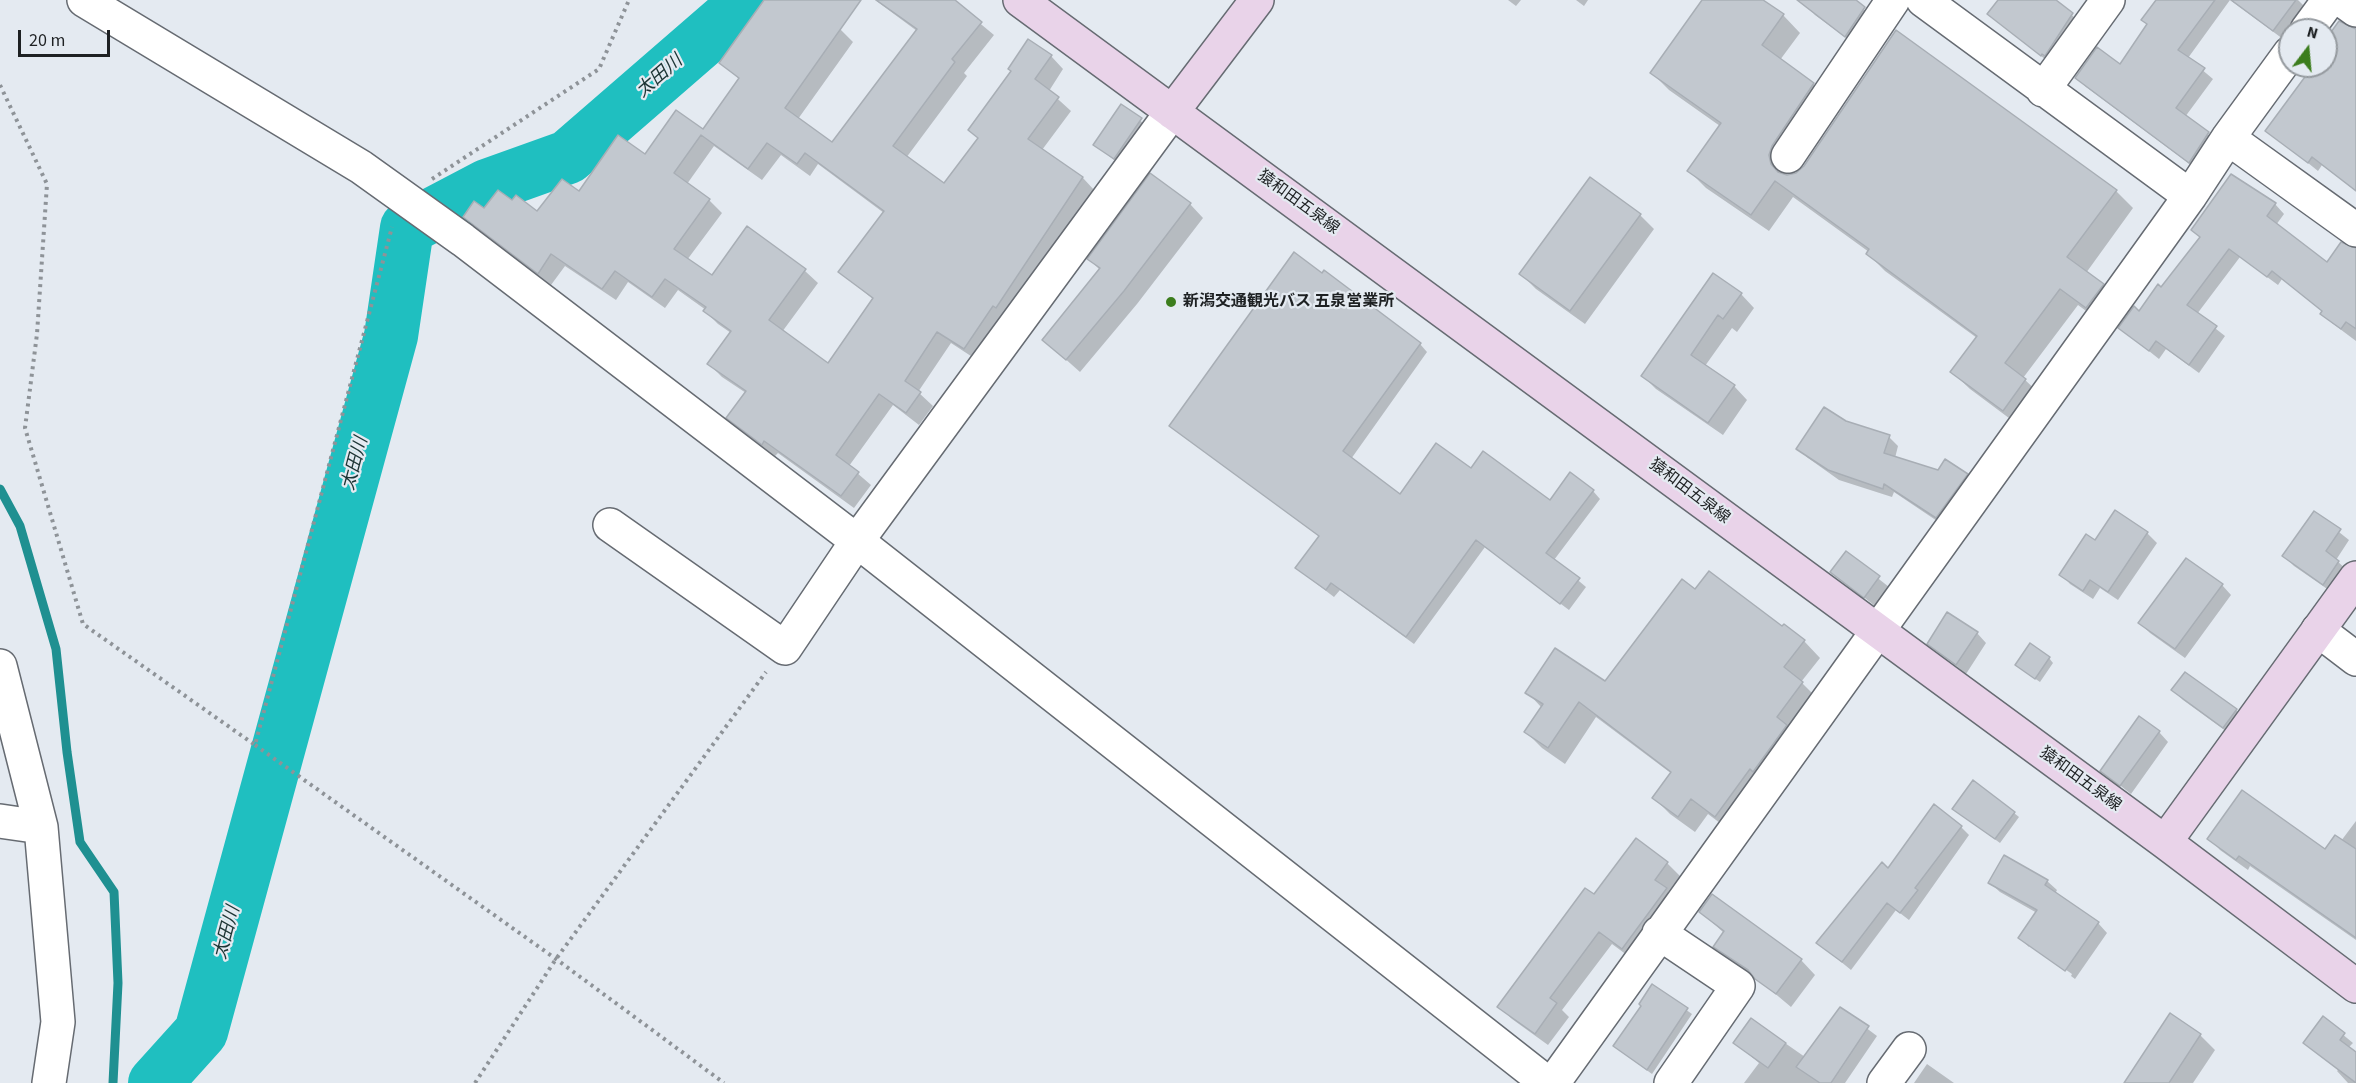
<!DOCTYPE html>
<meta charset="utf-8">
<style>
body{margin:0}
#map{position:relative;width:2356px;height:1083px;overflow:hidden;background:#e4eaf1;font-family:"Source Sans 3",sans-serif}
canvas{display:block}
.north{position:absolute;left:2278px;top:18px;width:60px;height:60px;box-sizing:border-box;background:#e4eaf1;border:2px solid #959a9f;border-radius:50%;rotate:16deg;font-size:16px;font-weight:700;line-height:24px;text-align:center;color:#1e2123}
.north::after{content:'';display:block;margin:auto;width:21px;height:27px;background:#3c7d1d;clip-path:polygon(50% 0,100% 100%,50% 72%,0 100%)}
.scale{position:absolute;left:18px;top:30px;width:92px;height:27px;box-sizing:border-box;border:3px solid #1e2123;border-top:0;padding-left:8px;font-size:18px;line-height:21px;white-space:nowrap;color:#1e2123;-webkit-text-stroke:4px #e4eaf1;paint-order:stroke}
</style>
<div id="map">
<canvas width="2356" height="1083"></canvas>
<div class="north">N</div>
<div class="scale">20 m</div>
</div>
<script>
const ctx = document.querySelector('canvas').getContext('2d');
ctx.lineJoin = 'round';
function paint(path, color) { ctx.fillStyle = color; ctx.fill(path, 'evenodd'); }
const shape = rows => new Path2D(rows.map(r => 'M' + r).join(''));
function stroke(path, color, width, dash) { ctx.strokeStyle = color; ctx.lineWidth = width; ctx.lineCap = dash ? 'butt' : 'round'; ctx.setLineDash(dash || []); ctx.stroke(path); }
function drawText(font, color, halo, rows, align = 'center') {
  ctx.font = font + ' "Source Sans 3","Noto Sans JP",sans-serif'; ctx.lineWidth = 4.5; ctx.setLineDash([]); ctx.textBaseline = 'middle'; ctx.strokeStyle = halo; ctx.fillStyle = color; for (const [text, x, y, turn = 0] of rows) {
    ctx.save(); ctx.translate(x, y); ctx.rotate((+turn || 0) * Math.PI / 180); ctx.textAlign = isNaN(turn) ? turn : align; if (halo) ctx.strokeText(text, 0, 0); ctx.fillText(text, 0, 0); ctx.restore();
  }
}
paint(shape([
 [766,0,799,0,840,29,853,42,798,119,833,144,917,31,875,0,952,0,994,35,964,73,967,76,906,158,944,185,1051,56,1063,69,1049,91,1071,111,1042,150,1083,178,1095,191,977,360,951,343,918,392,933,406,919,425,893,405,849,466,871,485,854,508,778,453,775,456,741,430,728,417,746,393,722,377,709,364,731,333,718,324,705,311,706,310,678,290,665,308,628,282,616,300,565,266,551,285,478,230,465,217,512,202,538,213,645,156,703,132,740,80,721,63],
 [714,146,762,180,781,155,810,176,818,164,884,213,840,272,874,300,829,365,782,332,818,283,805,271,747,228,712,277,687,260,722,213,709,200,687,184],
 [1508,0,1521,0,1516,6],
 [1576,0,1588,0,1584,6],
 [1719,0,1761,0,1783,15,1800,33,1780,60,1813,84,1831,102,1789,164,1787,176,2116,191,2133,208,2086,273,2103,285,2120,302,2104,324,2078,305,2023,378,2043,397,2021,427,1970,389,1952,372,1977,338,1885,271,1868,254,1869,252,1793,197,1769,231,1706,188,1689,171,1720,126,1669,90,1652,73],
 [1809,0,1853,0,1874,18,1856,45,1815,15,1806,5],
 [2000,0,2054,0,2082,24,2051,64,1989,14],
 [2157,0,2298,0,2306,8,2283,39,2230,0,2188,58,2213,79,2185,117,2218,142,2199,171,2086,87,2077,78,2121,66,2148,25,2143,20],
 [2356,30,2356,191,2322,165,2318,171,2267,130,2313,68,2310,66,2326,66,2326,42],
 [1121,106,1151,129,1124,168,1095,145],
 [1190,204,1203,218,1137,304,1080,372,1044,340,1100,270,1089,259],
 [2275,204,2284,214,2276,225,2327,264,2356,250,2356,341,2332,323,2322,314,2323,312,2282,279,2278,285,2240,257,2197,314,2225,336,2199,373,2166,349,2159,359,2120,328,2140,313,2162,289,2201,238,2193,230],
 [1640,215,1654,229,1585,324,1536,289,1521,274],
 [1741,294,1754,308,1737,332,1732,328,1705,366,1734,386,1747,400,1723,435,1656,389,1643,376],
 [1420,344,1427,352,1351,459,1400,496,1471,470,1550,502,1593,491,1600,499,1554,560,1586,587,1569,610,1485,547,1414,644,1340,590,1334,597,1305,575,1297,568,1320,537,1171,426],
 [1845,423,1889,437,1898,446,1895,458,1938,472,1967,475,1976,484,1946,527,1894,492,1892,497,1839,480,1808,458,1798,449],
 [2315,513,2349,540,2336,560,2348,571,2333,593,2294,566,2284,556],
 [2147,533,2157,543,2118,600,2100,588,2093,599,2070,584,2061,574,2095,542],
 [1846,553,1889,587,1875,606,1832,572],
 [2222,585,2231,595,2185,658,2150,633,2140,623],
 [1695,591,1783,628,1804,641,1820,658,1801,682,1818,699,1732,832,1708,814,1695,832,1670,814,1654,798,1672,774,1596,717,1565,764,1542,748,1526,732,1542,708,1527,692,1605,683],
 [1977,633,1986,643,1966,674,1929,643],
 [2049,658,2053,663,2040,682,2021,669],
 [2173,690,2236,710,2245,720,2234,737,2183,700],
 [2159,732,2168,742,2131,794,2102,771],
 [1959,813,2014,813,2019,817,2000,843],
 [2356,821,2356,940,2250,866,2248,870,2220,850,2209,838,2325,851,2341,841],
 [1961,827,1969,835,1909,920,1896,910,1851,970,1818,943,1889,870],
 [1667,863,1680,876,1668,892,1678,902,1635,961,1612,944,1562,1010,1569,1017,1548,1045,1512,1019,1499,1007,1595,896],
 [2047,881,2057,890,2055,894,2098,923,2107,933,2075,979,2071,976,2072,974,2029,944,2029,947,2020,938,2037,913,2000,892,1990,883],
 [1701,912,1801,960,1815,975,1791,1007,1760,981,1729,961,1715,946,1724,933],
 [1652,986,1692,1014,1652,1074,1619,1050],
 [1841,1009,1877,1036,1845,1083,1744,1083,1759,1063,1735,1043,1752,1020,1805,1057],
 [2170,1015,2201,1036,2215,1050,2193,1083,2125,1083],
 [2324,1019,2353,1043,2348,1048,2356,1054,2356,1083,2348,1083,2337,1071,2338,1070,2305,1042],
 [1927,1064,1954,1083,1914,1083]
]), '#0003');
stroke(shape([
 [0,489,20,526,56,649,67,752,80,842,114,892,118,983,113,1083]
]), '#1f9091', 9);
stroke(shape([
 [155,1083,201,1032,391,336,407,228,487,186,568,157,749,0]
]), '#1fbfc0', 54);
const building = shape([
 [764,0,861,0,785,108,832,142,917,29,876,0,955,0,982,22,952,59,955,62,893,146,944,183,978,138,968,130,1011,71,1008,69,1028,39,1052,55,1035,79,1059,97,1028,139,1083,177,996,308,993,306,964,349,937,332,905,381,921,392,906,413,879,394,836,455,859,472,841,496,764,441,762,445,726,418,746,391,707,364,731,331,703,311,706,307,665,279,652,297,615,271,602,289,551,254,538,274,463,217,474,201,484,208,498,190,512,200,516,195,537,211,562,179,579,191,618,135,645,154,676,110,703,129,739,78,719,63,764,0],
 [701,135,748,169,767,143,797,164,805,153,884,211,838,272,873,298,828,363,769,320,806,269,747,226,712,275,674,249,710,199,674,173,701,135],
 [1702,0,1763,0,1784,14,1762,45,1814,83,1772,146,1769,155,1771,164,1778,172,1787,175,1796,173,1804,166,1896,30,2117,190,2067,257,2104,284,2086,308,2060,289,2005,363,2026,379,2003,411,1950,372,1977,336,1866,254,1869,249,1775,181,1751,215,1687,171,1721,123,1650,73,1702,0],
 [1797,0,1856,0,1865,7,1845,37,1797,0],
 [1998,0,2056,0,2073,13,2045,56,2042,54,2041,56,1987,14,1998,0],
 [2156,0,2215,0,2178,50,2205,68,2176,108,2209,132,2189,163,2075,78,2097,47,2120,64,2147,24,2141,20,2156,0],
 [2231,0,2296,0,2273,31,2231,0],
 [2339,21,2356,29,2356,191,2312,157,2308,163,2265,131,2313,66,2326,66,2326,39,2339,21],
 [1121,104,1142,118,1114,159,1093,145,1121,104],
 [1150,173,1191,203,1124,291,1066,360,1042,340,1100,268,1087,259,1150,173],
 [2231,174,2276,203,2267,216,2327,262,2341,242,2356,248,2356,329,2346,322,2341,329,2320,314,2322,311,2272,271,2267,277,2229,249,2187,305,2217,326,2189,365,2156,341,2149,351,2118,328,2134,306,2139,311,2158,284,2161,287,2200,237,2191,230,2231,174],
 [1590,177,1641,214,1570,311,1519,274,1590,177],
 [1294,252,1322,273,1324,270,1421,343,1343,451,1400,494,1436,443,1471,468,1483,451,1550,500,1570,472,1594,490,1546,553,1580,578,1560,604,1476,540,1406,637,1331,583,1326,590,1295,568,1319,536,1169,426,1294,252],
 [1713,273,1742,293,1723,319,1718,315,1691,355,1735,385,1708,423,1641,376,1713,273],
 [1824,407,1846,421,1890,435,1884,453,1938,470,1945,459,1968,474,1936,518,1884,484,1883,489,1828,470,1796,449,1824,407],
 [2115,510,2148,532,2108,592,2090,580,2083,591,2059,575,2086,534,2095,540,2115,510],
 [2314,511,2341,529,2326,551,2339,561,2323,585,2282,556,2314,511],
 [1846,551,1880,576,1864,598,1830,572,1846,551],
 [2186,558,2223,584,2175,649,2138,623,2186,558],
 [1709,571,1782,626,1784,624,1805,640,1784,667,1803,682,1777,717,1787,725,1753,772,1750,769,1715,817,1691,799,1678,817,1652,798,1671,772,1579,702,1548,748,1524,732,1543,704,1525,693,1555,648,1605,681,1682,579,1695,589,1709,571],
 [1947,612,1978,632,1956,665,1927,644,1947,612],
 [2030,643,2050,657,2035,679,2015,665,2030,643],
 [2185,672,2237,709,2223,728,2171,690,2185,672],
 [2139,716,2160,731,2120,786,2100,771,2139,716],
 [1973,780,2015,812,1995,839,1952,809,1973,780],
 [2242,790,2325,849,2335,835,2356,849,2356,938,2239,856,2236,860,2207,839,2242,790],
 [1934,804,1962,826,1915,888,1918,890,1900,913,1887,903,1842,962,1816,943,1882,862,1888,868,1934,804],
 [1636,838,1668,862,1655,880,1667,888,1622,949,1599,932,1550,998,1557,1003,1535,1034,1497,1007,1585,888,1594,894,1636,838],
 [2004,855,2048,880,2045,885,2099,922,2065,971,2018,938,2037,910,1988,883,2004,855],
 [1712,894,1802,959,1776,994,1755,979,1748,970,1713,947,1724,931,1699,912,1712,894],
 [1652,984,1688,1008,1647,1070,1613,1046,1641,1006,1639,1004,1652,984],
 [1840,1007,1869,1026,1831,1083,1820,1083,1796,1067,1840,1007],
 [2170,1013,2201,1034,2169,1083,2124,1083,2170,1013],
 [2323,1016,2345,1033,2340,1040,2356,1052,2356,1083,2303,1043,2323,1016],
 [1751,1018,1786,1043,1768,1068,1733,1043,1751,1018]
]);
paint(building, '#c2c8cf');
stroke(building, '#a8aeb5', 1.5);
const street = shape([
 [84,0,361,167,463,240,857,541,1547,1083],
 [1923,0,2190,196],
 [2342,0,2356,10],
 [2307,30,2329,0],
 [2043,90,2108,0],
 [2228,138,2356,230],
 [1788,156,1893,0],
 [610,525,785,648,857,541,1172,112],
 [2318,630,2356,659],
 [0,666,41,827,58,1022,49,1083],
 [0,821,41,827],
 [1659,933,1738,986,1671,1083],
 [1553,1083,2190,196,2228,138,2290,53],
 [1884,1083,1909,1049]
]);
const secondary = shape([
 [1020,0,2165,842,2356,986],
 [1172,112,1257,0],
 [2165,842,2356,578]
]);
stroke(street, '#666b72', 36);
stroke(secondary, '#666b72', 36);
stroke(shape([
 [0,85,47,184,37,334,25,428,83,624,255,745,392,227],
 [432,179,599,69,629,0],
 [255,745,556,959,724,1083],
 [475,1083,556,959,766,672]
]), '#8e9398', 4, [3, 4.5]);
stroke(street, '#fff', 33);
stroke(secondary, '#e9d3e9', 33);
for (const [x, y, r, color] of [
 [1171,302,6,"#3c7d1d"]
]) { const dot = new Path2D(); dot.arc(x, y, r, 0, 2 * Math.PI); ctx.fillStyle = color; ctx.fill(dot); stroke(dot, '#e4eaf1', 2); }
drawText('16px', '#1e2123', '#e4eaf1', [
 ["猿和田五泉線",1298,203,36],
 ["猿和田五泉線",1689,492,37],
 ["猿和田五泉線",2080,780,36]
]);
drawText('bold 16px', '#1e2123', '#e4eaf1', [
 ["新潟交通観光バス 五泉営業所",1183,302]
], 'left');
drawText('italic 18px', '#1c3434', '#e4eaf1', [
 ["太田川",660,77,-41],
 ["太田川",356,464,-75],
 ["太田川",228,933,-75]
]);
</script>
